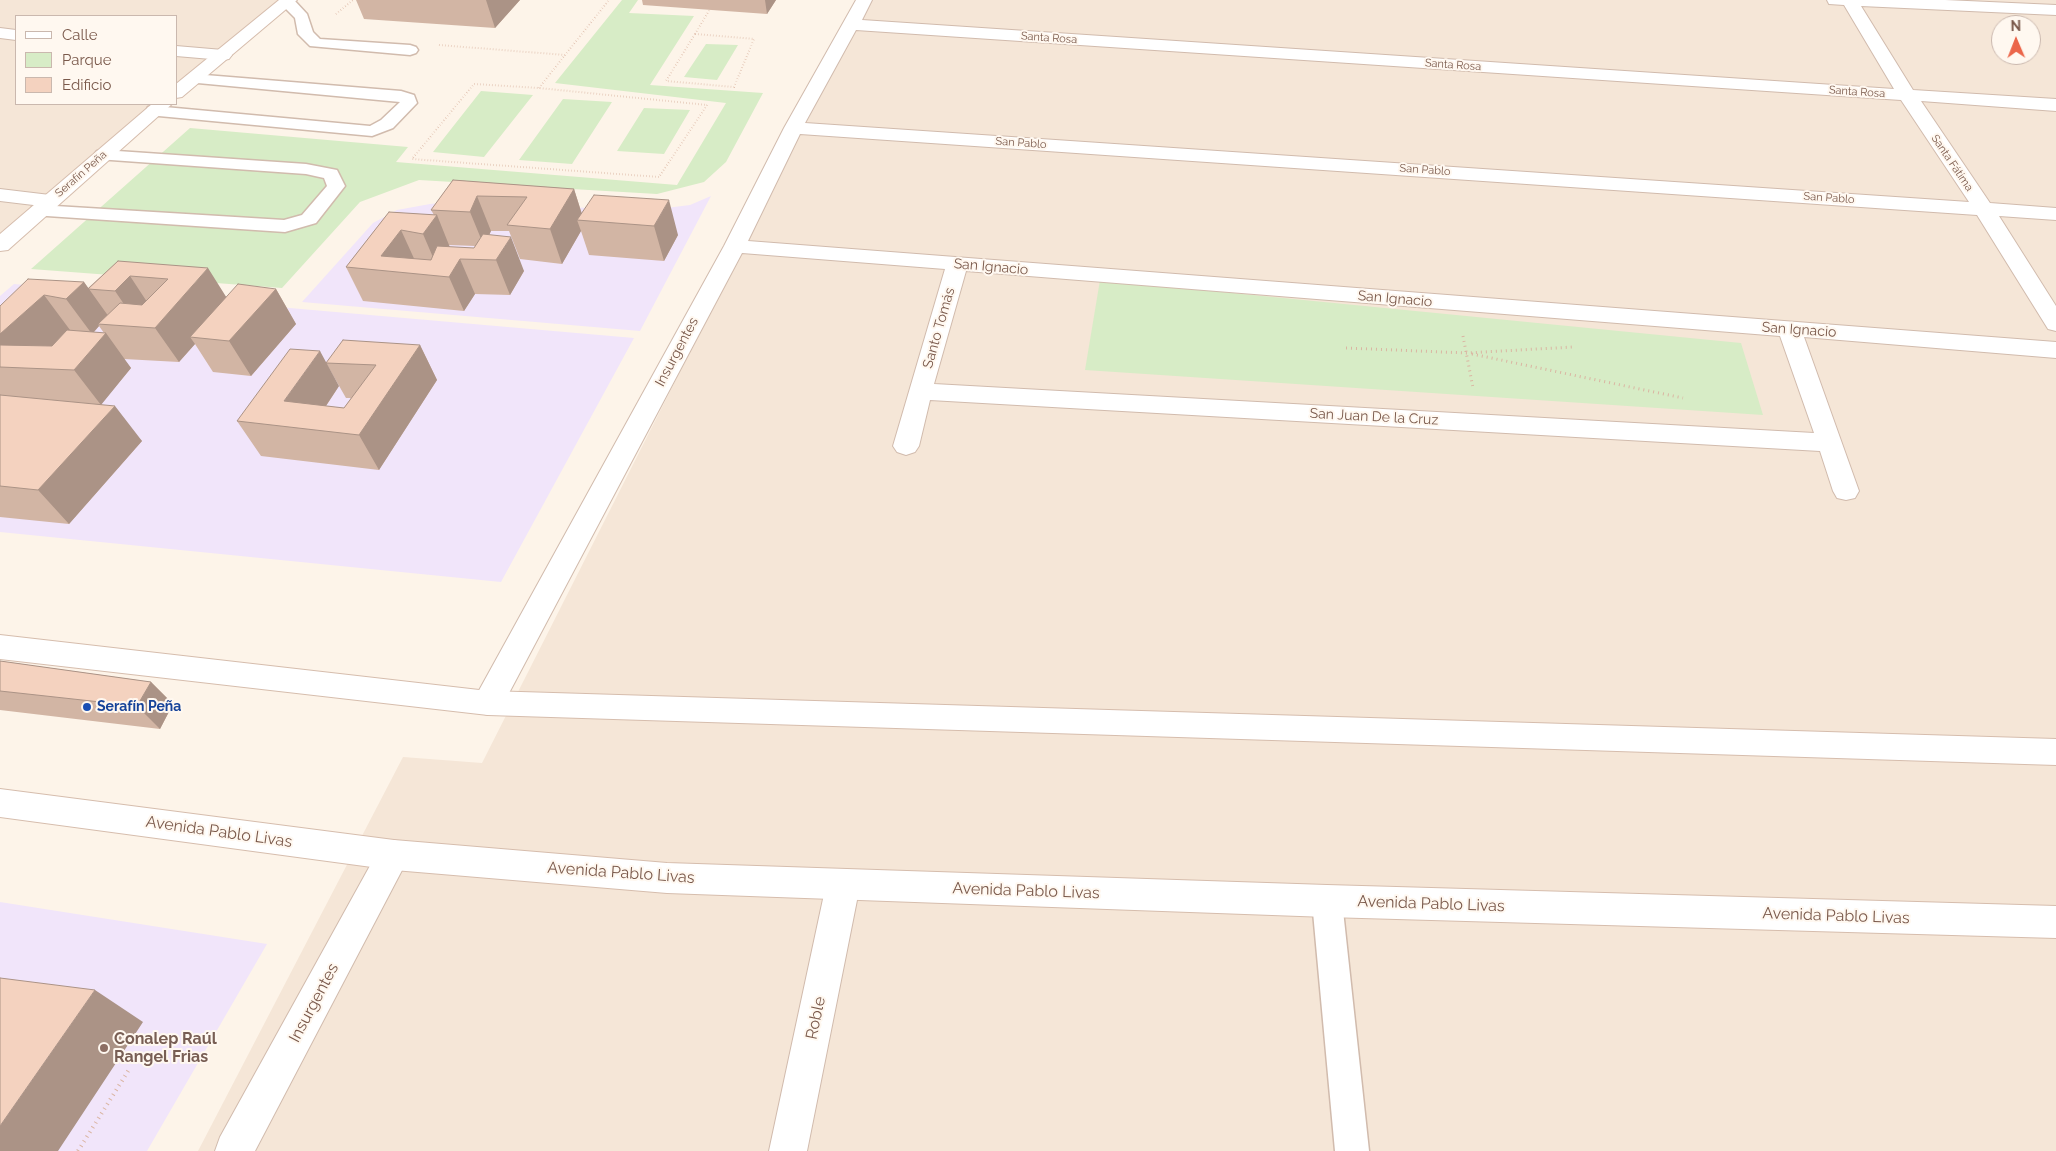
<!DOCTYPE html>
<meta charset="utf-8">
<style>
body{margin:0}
#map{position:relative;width:2056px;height:1151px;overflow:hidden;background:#fdf4e9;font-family:Raleway,sans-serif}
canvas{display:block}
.legend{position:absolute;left:15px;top:15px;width:162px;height:90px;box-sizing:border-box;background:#fff8f0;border:1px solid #cab8ae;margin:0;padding:6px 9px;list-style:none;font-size:15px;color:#7a594b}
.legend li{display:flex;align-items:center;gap:10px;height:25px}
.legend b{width:25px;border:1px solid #cab8ae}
.north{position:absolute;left:1991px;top:15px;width:50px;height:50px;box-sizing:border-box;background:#fff8f0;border:1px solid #cab8ae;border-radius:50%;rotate:359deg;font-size:14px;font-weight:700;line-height:20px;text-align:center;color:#7a594b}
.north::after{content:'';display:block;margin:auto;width:18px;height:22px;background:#eb664a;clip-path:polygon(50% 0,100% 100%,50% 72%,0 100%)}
</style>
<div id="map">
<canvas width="2056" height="1151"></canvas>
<ul class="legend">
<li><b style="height:6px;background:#fff"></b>Calle</li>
<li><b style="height:14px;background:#d7ecc6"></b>Parque</li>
<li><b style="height:14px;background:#f4d2bf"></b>Edificio</li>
</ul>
<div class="north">N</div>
</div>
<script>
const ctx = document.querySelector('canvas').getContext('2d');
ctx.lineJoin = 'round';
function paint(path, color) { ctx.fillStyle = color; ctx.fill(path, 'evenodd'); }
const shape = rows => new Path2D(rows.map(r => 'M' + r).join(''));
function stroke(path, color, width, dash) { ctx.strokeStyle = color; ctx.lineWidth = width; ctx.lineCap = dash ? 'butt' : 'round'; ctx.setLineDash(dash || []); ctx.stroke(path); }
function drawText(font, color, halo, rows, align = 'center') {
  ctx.font = font + ' Raleway,sans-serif'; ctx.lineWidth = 4; ctx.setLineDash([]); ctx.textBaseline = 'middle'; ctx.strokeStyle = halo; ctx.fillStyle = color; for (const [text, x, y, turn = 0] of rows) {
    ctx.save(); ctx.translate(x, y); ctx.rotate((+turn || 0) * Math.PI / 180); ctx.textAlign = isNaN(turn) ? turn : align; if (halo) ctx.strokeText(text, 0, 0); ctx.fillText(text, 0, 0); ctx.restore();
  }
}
paint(shape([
 [0,0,289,0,176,94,176,16,16,16,16,104,165,104,0,241],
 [868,0,2056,0,2056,1151,198,1151,403,757,482,763],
 [2001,25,2031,25,2031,55,2001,55]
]), '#f5e6d7');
paint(shape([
 [711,196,640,331,302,302,373,223,397,210,430,204,464,201,642,211,690,205],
 [14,284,634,338,501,582,0,532,0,296],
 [0,902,267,944,147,1151,0,1151]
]), '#f1e5fa');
paint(shape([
 [622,0,638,0,629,13,694,16,650,85,763,93,726,162,704,182,657,194,419,180,360,202,282,288,31,269,190,128,408,147,396,162,677,185,726,103,555,83],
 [706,44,738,45,717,80,684,77],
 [481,91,533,95,484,157,433,152],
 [563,99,612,102,572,164,519,160],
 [644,108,690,110,664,154,617,151],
 [1100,280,1741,343,1763,415,1085,370]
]), '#d7ecc6');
const service = shape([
 [281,0,294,0,307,14,313,32,320,39,410,45,416,47,418,50,416,53,410,55,310,46,298,34,295,18,279,2,281,0],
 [193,74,401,91,414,95,417,103,393,128,372,136,148,115,146,111,148,107,154,106,370,126,381,120,400,102,187,82,185,79,187,76,193,74],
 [103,150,306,164,337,170,345,186,316,223,285,232,32,215,30,211,32,207,39,205,284,220,302,215,327,186,324,178,306,174,97,159,94,155,97,151,103,150],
 [1327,887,1338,891,1342,901,1369,1151,1335,1151,1312,901,1316,891,1327,887]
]);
const minor = shape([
 [856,0,872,0,862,20,1894,89,1844,5,1829,4,1827,0,1945,0,2056,5,2056,15,1861,6,1913,90,2056,99,2056,111,1921,101,1990,203,2056,208,2056,220,1999,216,2056,306,2056,331,2048,329,1977,215,800,134,748,241,2056,342,2056,358,1804,337,1859,491,1855,498,1846,500,1837,498,1833,491,1820,451,930,400,919,446,915,452,906,455,897,452,893,446,945,269,742,253,499,712,488,715,477,712,473,703,477,694,724,246,784,128,856,0],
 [856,30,1901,100,1969,202,805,123,856,30],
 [966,271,1780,336,1814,433,934,384,966,271],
 [0,28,16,30,16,40,0,38,0,28],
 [176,46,223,50,229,51,232,55,229,59,223,60,176,56,176,46],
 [0,189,50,195,57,197,60,201,57,205,50,207,0,201,0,189],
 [394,840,406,844,410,855,255,1151,215,1151,220,1137,382,844,394,840],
 [843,869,855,874,860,885,807,1151,769,1151,826,885,831,874,843,869]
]);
const secondary = shape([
 [279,0,297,0,182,97,176,98,176,84,279,0],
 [152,104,172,104,8,250,0,251,0,234,152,104],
 [0,635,488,691,2056,739,2056,765,488,715,0,659,0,635],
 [0,789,394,840,667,863,1327,885,2056,906,2056,938,1327,917,667,893,394,870,0,817,0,789]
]);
stroke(service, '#d1bbad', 3);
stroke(minor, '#d1bbad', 2);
stroke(secondary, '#d6bdad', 2);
stroke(shape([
 [336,14,353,0],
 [695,34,754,39,734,87,666,81,695,34],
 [695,34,710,9],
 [439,45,565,55,609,0],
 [474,84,539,88,707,105,659,177,412,159,474,84],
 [539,88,565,55]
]), '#dab5a2', 2, [0.5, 2.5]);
stroke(shape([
 [1463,336,1473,388],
 [1346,348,1466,353,1573,347],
 [1472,354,1683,398]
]), '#dab5a2', 3, [1, 4]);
stroke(shape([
 [78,1151,130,1068]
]), '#dab5a2', 4, [1, 4.5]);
paint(service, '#fff');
paint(minor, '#fff');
paint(secondary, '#fff');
paint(shape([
 [356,0,520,0,495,28,364,19],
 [642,0,776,0,767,14,643,5],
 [453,180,574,189,582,214,594,195,678,235,664,261,589,255,581,231,562,264,520,259,509,231,491,231,489,235,524,271,510,295,475,294,464,311,363,301,346,267,389,212,434,215,431,210],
 [449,245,475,246,474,248,450,247],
 [118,261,226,297,276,289,296,324,251,376,213,372,195,344,179,362,124,359,131,368,101,404,142,441,69,524,0,517,0,306,84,282,88,288],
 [99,326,104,333,94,332],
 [420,345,437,380,379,470,261,456,237,421,339,386,326,406,344,408,351,398,346,398,326,363],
 [0,661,151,682,173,704,160,729,0,710]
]), '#d2b5a4');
paint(shape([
 [486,0,520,0,495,28],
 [765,0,776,0,767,14],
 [574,189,584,221,577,220,581,231,562,264,550,229],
 [477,196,491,231,484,246,470,212],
 [669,200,678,235,664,261,654,226],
 [437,215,451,250,438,269,423,234],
 [401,230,417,265,381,256],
 [511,237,524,271,510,295,496,260],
 [460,259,475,294,464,311,449,277],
 [208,268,230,303,190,337,195,344,179,362,155,328],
 [130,276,153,311,139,326,115,291],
 [84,282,109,317,98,324,99,326,92,334,66,299],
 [276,289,296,324,251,376,229,341],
 [44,295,70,330,29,368,0,358,0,334],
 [106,333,131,368,101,405,74,370],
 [420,345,437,380,379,470,359,435],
 [320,351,339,386,310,430,284,401],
 [115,406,142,441,69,524,38,490],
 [151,682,173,704,160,729,137,706],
 [95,990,143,1022,58,1151,0,1151,0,1126]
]), '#ab9386');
const building = shape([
 [453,180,574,189,550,229,507,225,527,197,477,196,470,212,431,210,453,180],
 [594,195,669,200,654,226,577,220,594,195],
 [389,212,437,215,423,234,401,230,381,256,431,260,437,246,474,248,483,234,511,237,496,260,460,259,449,277,346,267,389,212],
 [118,261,208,268,155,328,98,324,120,303,142,305,168,279,130,276,115,291,88,289,118,261],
 [28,279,84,282,66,299,44,295,0,334,0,306,28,279],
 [238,284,276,289,229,341,190,337,238,284],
 [67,330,106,333,74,370,0,367,0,345,52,346,67,330],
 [343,340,420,345,359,435,237,421,290,349,320,351,284,401,344,408,376,365,326,363,343,340],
 [0,395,115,406,38,490,0,486,0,395],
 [0,661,151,682,137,706,0,691,0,661],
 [0,978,95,990,0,1126,0,978]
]);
paint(building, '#f4d2bf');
stroke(building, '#ab9386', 1);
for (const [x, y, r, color] of [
 [87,707,5,"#1a4fb4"],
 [104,1048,5,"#8d6e63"]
]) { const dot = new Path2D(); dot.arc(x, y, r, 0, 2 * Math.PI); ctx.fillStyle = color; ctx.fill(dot); stroke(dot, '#fff8f0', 2); }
drawText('11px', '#7a594b', '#fff8f0', [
 ["Santa Rosa",1049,38,4],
 ["Santa Rosa",1453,65,4],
 ["Santa Rosa",1857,92,4],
 ["San Pablo",1021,143,4],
 ["Santa Fátima",1952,163,56],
 ["San Pablo",1425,170,4],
 ["Serafín Peña",81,174,-41],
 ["San Pablo",1829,198,4]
]);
drawText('14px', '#7a594b', '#fff8f0', [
 ["San Ignacio",991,267,5],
 ["San Ignacio",1395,299,5],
 ["Santo Tomás",939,328,-74],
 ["San Ignacio",1799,330,4],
 ["Insurgentes",677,352,-62],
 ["San Juan De la Cruz",1374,417,3]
]);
drawText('bold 14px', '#164399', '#fff8f0', [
 ["Serafín Peña",97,707]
], 'left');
drawText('16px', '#7a594b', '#fff8f0', [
 ["Avenida Pablo Livas",219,832,8],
 ["Avenida Pablo Livas",621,873,4],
 ["Avenida Pablo Livas",1026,891,2],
 ["Avenida Pablo Livas",1431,904,2],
 ["Avenida Pablo Livas",1836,916,2],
 ["Insurgentes",314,1003,-62],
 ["Roble",816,1018,-78]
]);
drawText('bold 16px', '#785e54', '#fff8f0', [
 ["Conalep Raúl",114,1039],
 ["Rangel Frias",114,1057]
], 'left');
</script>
